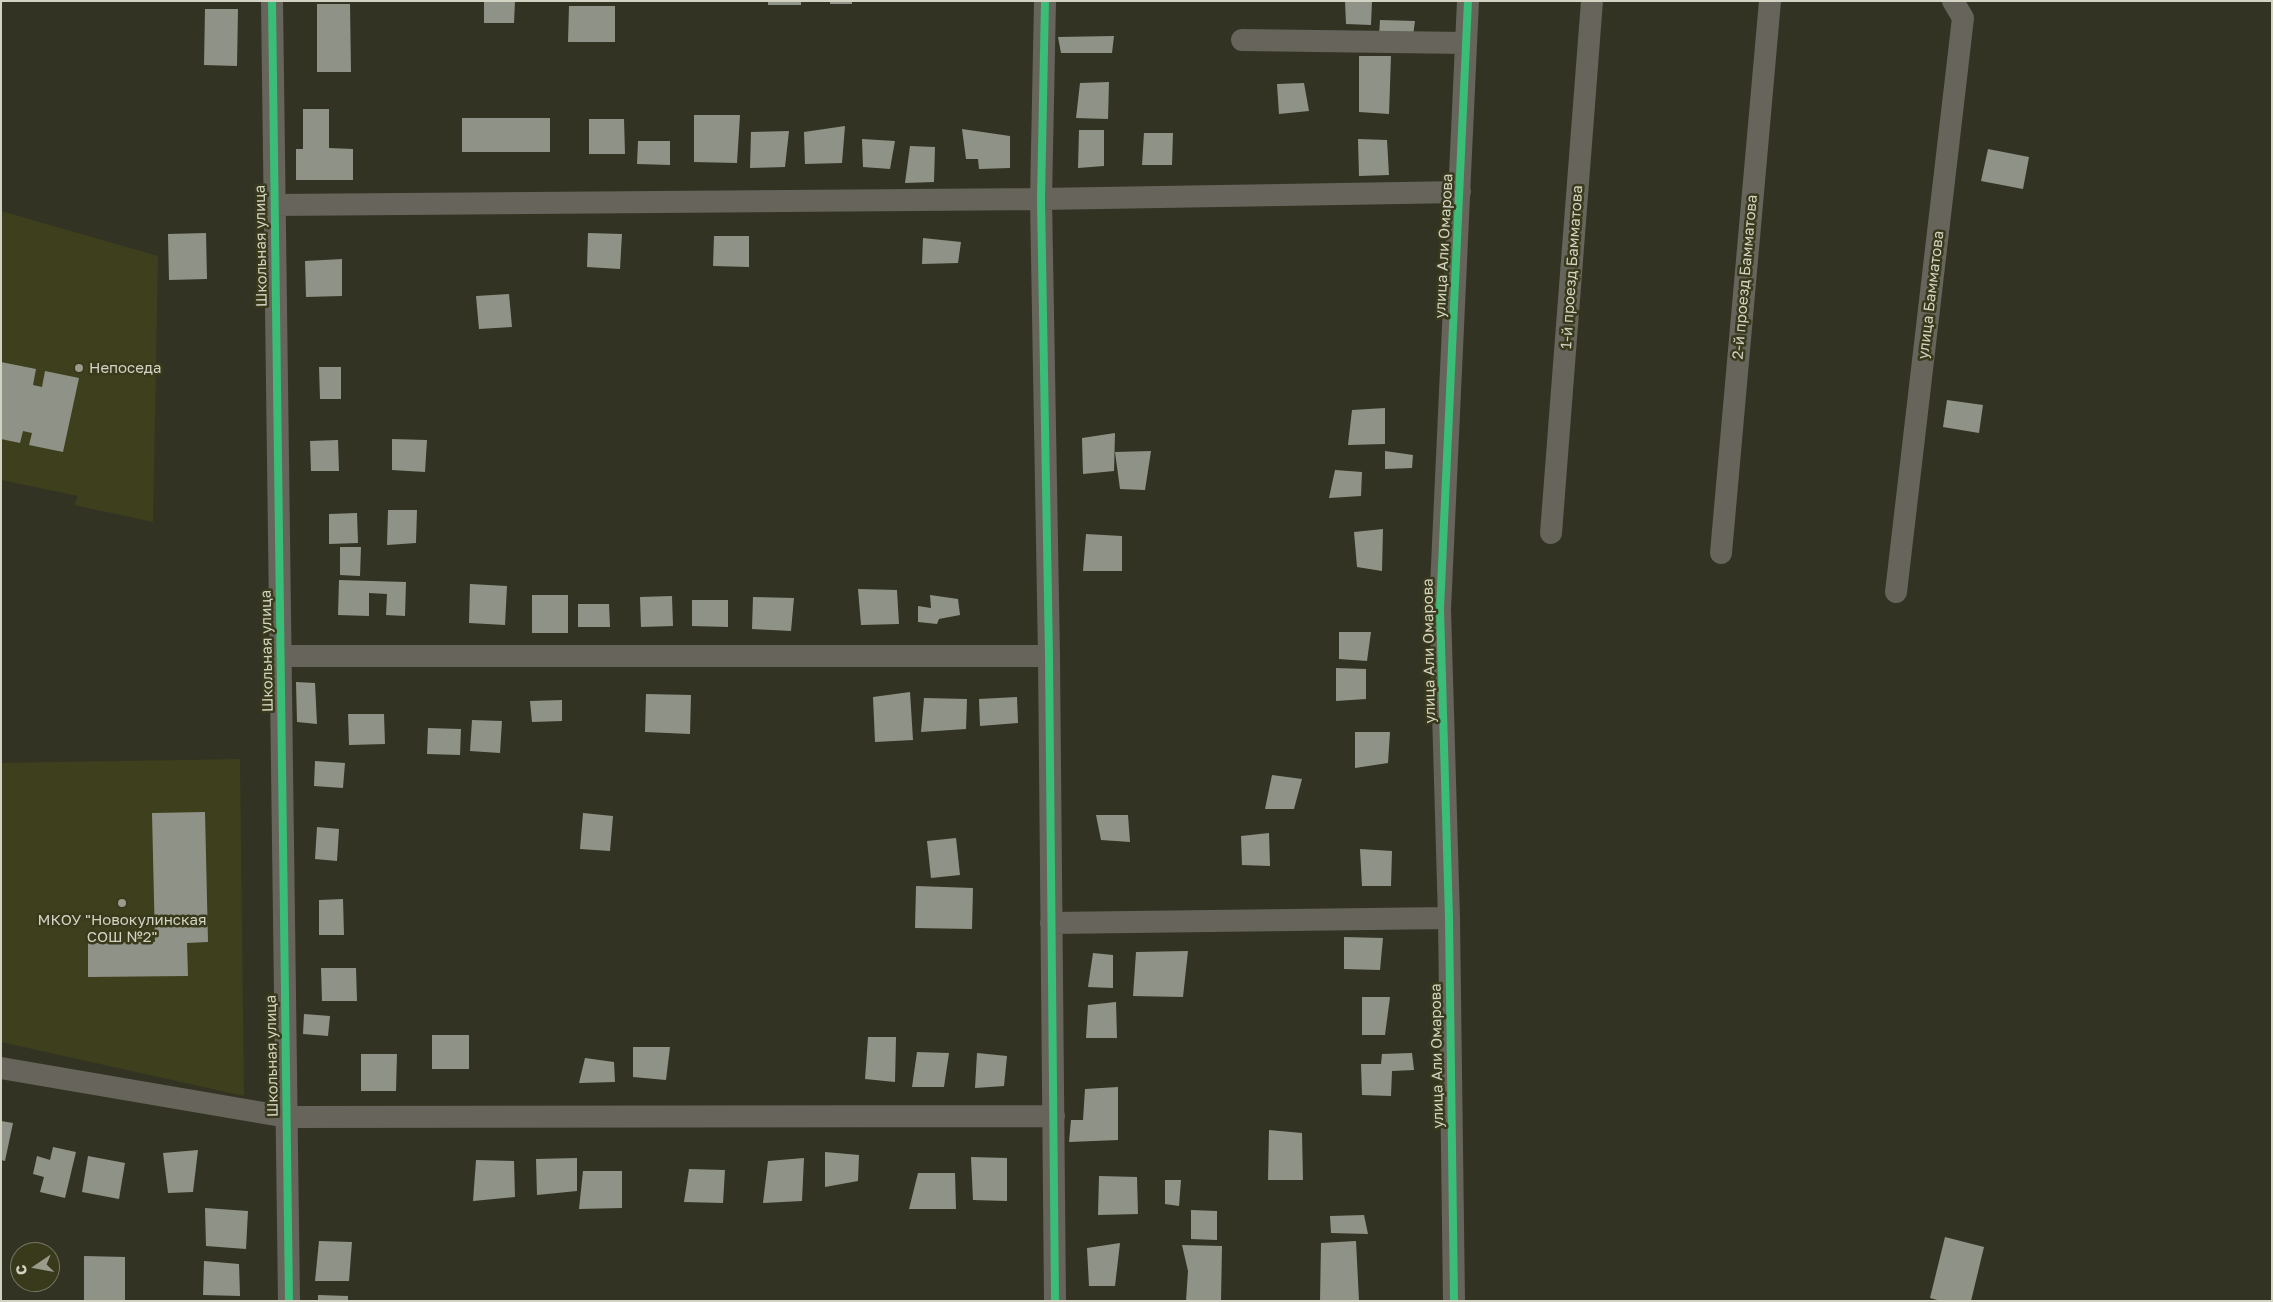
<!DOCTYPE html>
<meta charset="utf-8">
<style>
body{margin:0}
#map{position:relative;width:2273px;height:1302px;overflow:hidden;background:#333323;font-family:"Golos Text",sans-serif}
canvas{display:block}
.frame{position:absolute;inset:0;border:2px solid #d2d3c2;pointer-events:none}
.north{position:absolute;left:10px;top:1242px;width:50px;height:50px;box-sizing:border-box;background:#393a1c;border:1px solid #76775e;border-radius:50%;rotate:258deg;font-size:14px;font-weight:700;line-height:20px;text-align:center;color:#d2d3c2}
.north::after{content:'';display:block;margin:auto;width:18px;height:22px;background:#9a9b8a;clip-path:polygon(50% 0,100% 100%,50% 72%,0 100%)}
</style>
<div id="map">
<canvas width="2273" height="1302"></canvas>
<div class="frame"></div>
<div class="north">С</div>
</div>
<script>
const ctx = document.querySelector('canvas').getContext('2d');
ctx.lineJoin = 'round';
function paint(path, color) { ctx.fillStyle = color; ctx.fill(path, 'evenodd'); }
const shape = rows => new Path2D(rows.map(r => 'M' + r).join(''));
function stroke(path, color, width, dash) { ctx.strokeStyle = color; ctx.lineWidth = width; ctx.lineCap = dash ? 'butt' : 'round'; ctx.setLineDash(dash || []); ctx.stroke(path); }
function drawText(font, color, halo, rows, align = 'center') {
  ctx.font = font + ' "Golos Text",sans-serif'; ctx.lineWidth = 5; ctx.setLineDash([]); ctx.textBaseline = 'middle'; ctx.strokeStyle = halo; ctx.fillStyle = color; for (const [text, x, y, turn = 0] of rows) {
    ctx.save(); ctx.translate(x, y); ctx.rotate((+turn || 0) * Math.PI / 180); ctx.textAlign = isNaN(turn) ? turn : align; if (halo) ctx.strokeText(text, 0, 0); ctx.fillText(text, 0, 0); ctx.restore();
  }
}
paint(shape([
 [1,211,158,256,153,522,74,505,78,496,1,480],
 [240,759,244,1096,1,1042,1,763]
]), '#3e3f1c');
paint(shape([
 [484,1,515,1,514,23,484,23],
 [768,1,801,1,801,5,768,5],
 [830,1,852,1,852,4,830,4],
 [1345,1,1372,1,1371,25,1346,24],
 [317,4,350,4,351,72,317,72],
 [569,6,615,6,615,42,568,42],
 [205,9,238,9,237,66,204,65],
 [1380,20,1415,21,1413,36,1379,36],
 [1114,36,1112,53,1061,53,1058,37],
 [1359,56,1391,56,1389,114,1359,112],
 [1109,82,1108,119,1076,118,1080,83],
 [1304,83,1309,111,1279,114,1277,84],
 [303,109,329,109,329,148,353,149,353,180,296,180,296,149,303,149],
 [694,115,740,115,737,163,694,162],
 [462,118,550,118,550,152,462,152],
 [589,119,624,119,625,154,589,154],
 [845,126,842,163,805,164,804,132],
 [962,129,1010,136,1010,168,979,169,978,159,966,159],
 [1079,130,1104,130,1104,166,1078,168],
 [789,131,785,167,750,168,751,132],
 [1144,133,1173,133,1172,165,1142,165],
 [862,139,895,141,890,169,863,167],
 [1358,139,1387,140,1389,175,1359,176],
 [638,141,670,141,670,165,637,164],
 [910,146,935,147,934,182,905,183],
 [1988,149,2029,157,2023,189,1981,181],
 [206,233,207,279,169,280,168,234],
 [588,233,622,234,620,269,587,267],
 [714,236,749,236,749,267,713,266],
 [923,238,961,242,958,263,922,264],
 [342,259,342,296,306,297,305,261],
 [509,294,512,327,479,329,476,296],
 [1,362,36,369,33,385,42,387,45,371,79,378,63,452,29,445,32,433,23,431,20,443,1,439],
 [319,367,341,367,341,399,320,399],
 [1947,400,1983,405,1979,433,1943,427],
 [1385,408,1385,444,1348,445,1352,410],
 [1115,433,1114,471,1083,474,1082,438],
 [392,439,427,440,425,472,392,470],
 [338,440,339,471,311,471,310,441],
 [1151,451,1145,490,1120,489,1115,452],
 [1385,451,1413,455,1412,468,1385,469],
 [1335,470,1362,472,1361,496,1329,498],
 [388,510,417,510,416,543,387,545],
 [357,513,358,543,329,544,329,514],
 [1383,529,1382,571,1357,567,1354,532],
 [1086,534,1122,536,1122,571,1083,571],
 [340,547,361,547,360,576,340,575],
 [339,580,406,582,405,616,386,615,387,594,369,593,369,616,338,615],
 [470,584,507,586,505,625,469,623],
 [858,589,897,590,899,624,861,625],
 [532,595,568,595,568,633,532,633],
 [930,595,958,599,960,615,939,619,937,624,918,622,918,606,931,608],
 [672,596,673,626,641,627,640,597],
 [753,597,794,598,791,631,752,629],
 [692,600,728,600,728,627,692,626],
 [578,604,609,604,610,627,578,627],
 [1339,632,1371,632,1367,661,1339,659],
 [1336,668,1366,669,1366,699,1336,701],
 [296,682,315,683,317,724,297,722],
 [910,692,913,740,875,742,873,697],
 [646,694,691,695,690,734,645,732],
 [1017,697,1018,723,980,726,979,699],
 [924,698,967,699,966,729,921,732],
 [562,700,562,721,532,722,530,701],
 [348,714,384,714,385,744,349,745],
 [472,720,502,721,500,753,470,751],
 [428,728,461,729,460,755,427,754],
 [1355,732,1390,732,1388,763,1355,768],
 [315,761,345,763,343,788,314,786],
 [1272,775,1302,779,1294,809,1265,809],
 [205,812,208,942,187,943,188,976,88,977,88,943,155,942,152,813],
 [583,813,613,816,610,851,580,849],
 [1096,815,1128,815,1130,842,1101,840],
 [317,827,339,829,337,861,315,859],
 [1269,833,1270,866,1242,865,1241,836],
 [956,838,960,875,931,878,927,841],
 [1360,849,1392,851,1391,886,1362,886],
 [916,886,973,888,972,929,915,928],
 [343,899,344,935,319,935,319,900],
 [1344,937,1383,938,1380,970,1344,969],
 [1188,951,1183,997,1133,996,1136,952],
 [1093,953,1113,955,1113,988,1088,987],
 [321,968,356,968,357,1001,322,1001],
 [1362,997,1390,997,1385,1035,1362,1035],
 [1116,1002,1117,1038,1086,1038,1088,1005],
 [304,1014,330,1016,328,1036,303,1034],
 [432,1035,469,1035,469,1069,432,1069],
 [868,1037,896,1037,895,1082,865,1079],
 [633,1047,670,1047,666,1080,633,1077],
 [917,1052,949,1053,944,1087,912,1087],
 [977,1053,1007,1056,1004,1086,975,1088],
 [1412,1053,1414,1070,1392,1071,1391,1096,1362,1095,1361,1064,1381,1064,1382,1054],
 [361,1054,397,1054,396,1091,361,1091],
 [585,1058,614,1062,615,1082,579,1083],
 [1118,1087,1118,1140,1069,1142,1071,1120,1083,1120,1085,1089],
 [1,1121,13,1123,5,1161,1,1160],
 [1269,1130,1302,1133,1303,1180,1268,1180],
 [53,1147,76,1152,65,1198,40,1192,44,1177,33,1174,37,1156,50,1160],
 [198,1150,193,1192,168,1193,163,1153],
 [825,1152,859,1155,858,1181,825,1187],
 [88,1156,125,1163,119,1199,82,1192],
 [971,1157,1007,1158,1007,1201,973,1200],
 [577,1158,577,1191,537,1195,536,1159],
 [804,1158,802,1201,763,1203,768,1161],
 [476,1160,514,1161,515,1197,473,1201],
 [689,1169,725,1170,723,1203,684,1202],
 [583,1171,622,1171,622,1208,579,1209],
 [918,1173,955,1173,956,1209,909,1209],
 [1099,1176,1137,1177,1138,1214,1098,1215],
 [1165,1180,1181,1180,1179,1206,1165,1204],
 [205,1208,248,1211,246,1249,206,1246],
 [1191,1210,1217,1211,1217,1240,1191,1239],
 [1364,1215,1368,1234,1331,1233,1330,1216],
 [1945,1237,1984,1247,1971,1301,1941,1301,1930,1298],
 [319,1241,352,1242,349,1281,315,1281],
 [1356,1241,1359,1301,1320,1301,1321,1243],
 [1120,1243,1115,1286,1089,1286,1087,1248],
 [1182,1245,1222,1246,1221,1301,1186,1301,1188,1271],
 [84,1256,125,1257,125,1301,84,1301],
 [204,1261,239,1264,240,1296,203,1295],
 [318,1295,348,1296,348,1301,318,1301]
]), '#8f9387');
stroke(shape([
 [272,1,289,1301],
 [1045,1,1041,199,1049,656,1055,1301],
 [1242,40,1466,43],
 [274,205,1041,199,1460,192],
 [1551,533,1592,1],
 [1721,553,1770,1],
 [1896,592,1963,18,1953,1],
 [281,656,1049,656],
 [1051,923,1449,918],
 [1,1068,287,1117,1054,1116],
 [1454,1301,1449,918,1440,609,1468,1]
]), '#67645c', 22);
stroke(shape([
 [272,1,289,1301],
 [1045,1,1041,199,1049,656,1055,1301],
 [1454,1301,1449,918,1440,609,1468,1]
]), '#3abd76', 8);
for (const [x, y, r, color] of [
 [79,368,5,"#9a9b8a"],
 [122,903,5,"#9a9b8a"]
]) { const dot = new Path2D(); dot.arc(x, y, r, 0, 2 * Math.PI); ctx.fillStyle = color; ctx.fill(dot); stroke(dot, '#393a1c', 2); }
drawText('15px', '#d2d3c2', '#393a1c', [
 ["Школьная улица",261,246,-91],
 ["улица Али Омарова",1444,246,-87],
 ["1-й проезд Бамматова",1572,267,-86],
 ["2-й проезд Бамматова",1745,277,-85],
 ["улица Бамматова",1931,295,-83],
 ["Школьная улица",267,651,-91],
 ["улица Али Омарова",1429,651,-91],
 ["Школьная улица",272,1056,-91],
 ["улица Али Омарова",1437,1056,-91]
]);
drawText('15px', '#d2d3c2', '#393a1c', [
 ["Непоседа",89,368],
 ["МКОУ \"Новокулинская",122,920,"center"],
 ["СОШ №2\"",122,937,"center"]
], 'left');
</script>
